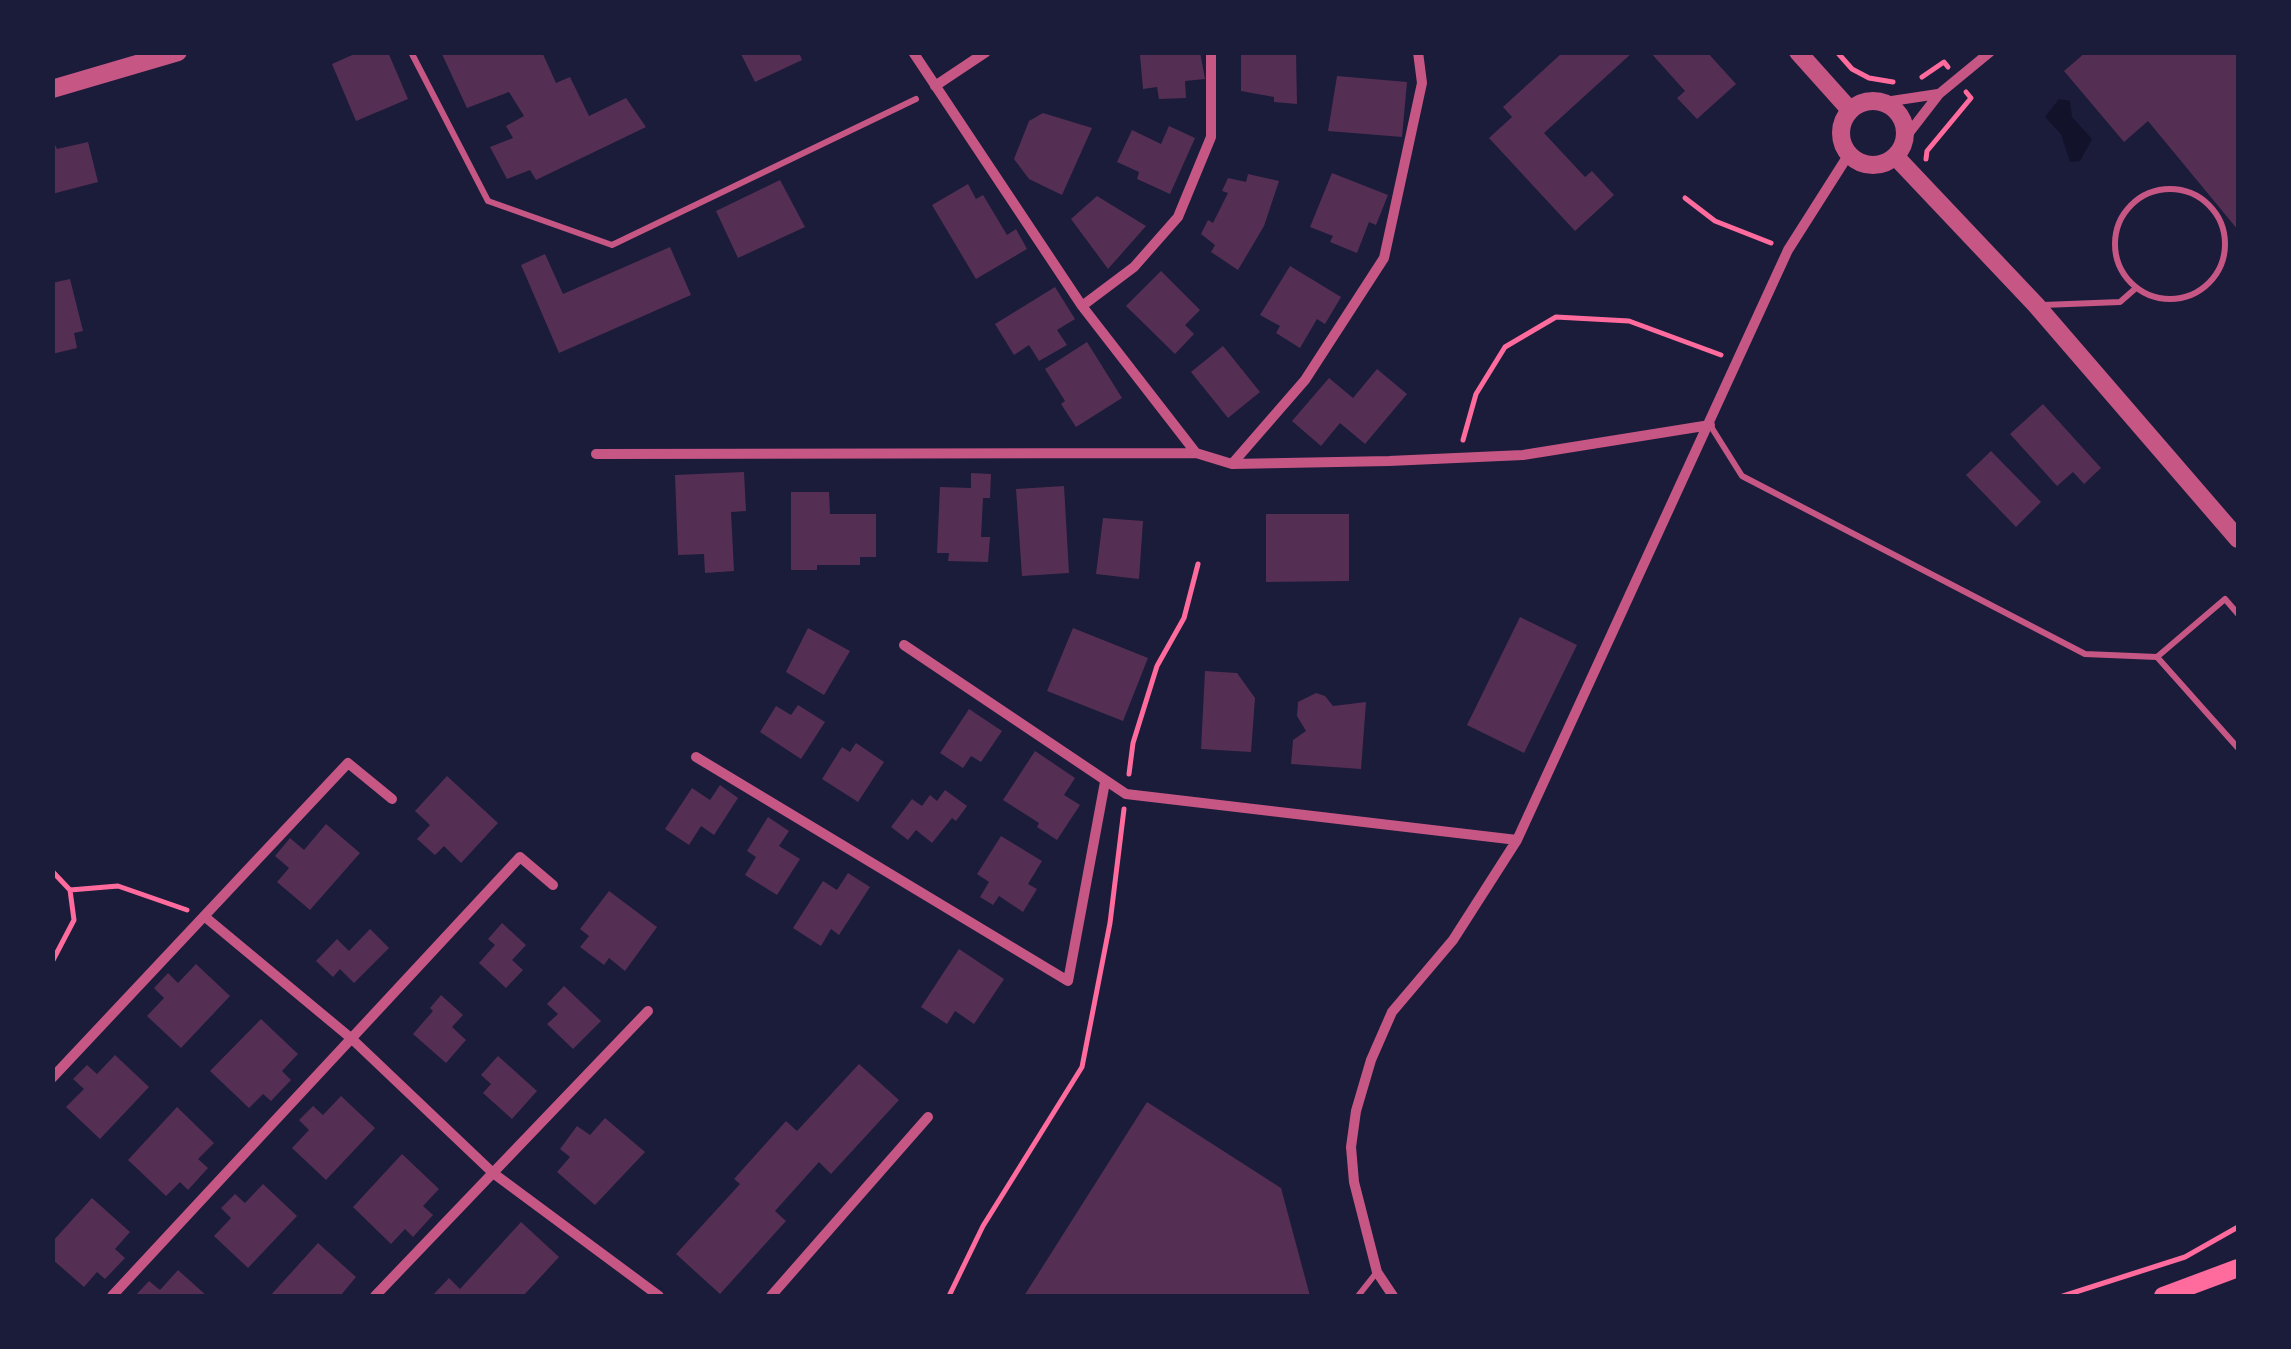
<!DOCTYPE html>
<style>
body{margin:0}
#map{position:relative;width:2291px;height:1349px;overflow:hidden;background:#1b1b3a;font-family:Poppins,sans-serif}
canvas{display:block}
.frame{position:absolute;inset:0;border:55px solid #1b1b3a;pointer-events:none}
</style>
<div id="map">
<canvas width="2291" height="1349"></canvas>
<div class="frame"></div>
</div>
<script>
const ctx = document.querySelector('canvas').getContext('2d');
ctx.lineJoin = 'round';
function paint(path, color) { ctx.fillStyle = color; ctx.fill(path, 'evenodd'); }
const shape = rows => new Path2D(rows.map(r => 'M' + r).join(''));
function stroke(path, color, width, dash) { ctx.strokeStyle = color; ctx.lineWidth = width; ctx.lineCap = dash ? 'butt' : 'round'; ctx.setLineDash(dash || []); ctx.stroke(path); }
paint(shape([
 [2059,99,2070,101,2072,117,2092,139,2080,161,2070,162,2061,134,2045,117]
]), '#12122b');
paint(shape([
 [359,52,388,52,408,99,356,121,332,64],
 [441,52,542,52,556,83,570,77,589,116,626,98,646,127,536,180,530,170,507,179,490,147,513,138,506,126,524,116,509,92,467,108],
 [740,52,799,52,802,60,755,82],
 [1160,52,1200,52,1205,79,1185,81,1186,98,1159,99,1157,87,1143,89,1140,55],
 [1241,52,1296,52,1297,104,1274,102,1274,97,1241,91],
 [1563,52,1633,52,1544,133,1585,177,1592,171,1614,195,1575,231,1489,138,1512,117,1503,107],
 [1650,52,1707,52,1736,84,1697,119,1677,98,1685,91],
 [2086,52,2238,52,2238,230,2148,121,2124,142,2064,71],
 [1337,76,1407,82,1402,137,1328,131],
 [1043,113,1092,128,1062,195,1029,179,1014,159,1029,121],
 [1169,126,1195,138,1170,194,1137,179,1139,172,1117,162,1132,130,1161,144],
 [52,139,57,149,88,142,98,182,52,194],
 [1332,173,1388,195,1376,225,1369,222,1357,253,1330,242,1333,236,1310,227],
 [1248,174,1279,181,1264,226,1238,270,1211,252,1215,245,1201,234,1208,220,1213,223,1228,193,1222,191,1228,178,1246,182],
 [780,180,805,227,738,258,716,211],
 [968,184,976,199,983,195,1007,235,1016,229,1027,249,976,279,932,205],
 [1097,196,1146,226,1108,269,1071,219],
 [670,247,691,295,559,353,521,265,545,254,563,294],
 [1290,266,1341,297,1325,324,1317,319,1300,348,1276,333,1280,326,1260,315],
 [1161,271,1200,310,1185,325,1194,334,1175,354,1126,306],
 [70,279,83,331,74,333,77,348,52,354,52,283],
 [1055,287,1075,319,1057,330,1067,345,1039,361,1029,345,1014,355,995,324],
 [1087,342,1122,398,1076,427,1061,404,1065,401,1045,369],
 [1223,346,1260,392,1228,418,1191,372],
 [1377,369,1407,394,1365,444,1340,423,1321,446,1292,421,1329,378,1353,398],
 [2043,404,2101,468,2084,484,2073,472,2057,486,2010,434],
 [1991,451,2041,502,2016,527,1966,475],
 [744,472,746,511,731,512,734,571,705,573,704,554,678,555,675,475],
 [971,473,991,474,990,498,983,498,981,537,990,537,988,562,948,561,949,553,937,553,940,487,971,488],
 [1064,486,1069,573,1022,576,1016,489],
 [791,492,829,492,830,514,876,514,876,557,860,557,860,565,817,565,817,570,791,570],
 [1266,514,1349,514,1349,581,1266,582],
 [1103,518,1143,521,1139,579,1096,574],
 [1520,617,1577,645,1524,753,1467,725],
 [808,628,850,651,824,695,786,672],
 [1073,628,1148,658,1123,721,1047,691],
 [1205,671,1237,673,1255,698,1251,752,1201,749],
 [1316,693,1325,696,1333,706,1366,702,1361,769,1291,764,1293,740,1306,731,1297,716,1298,702],
 [798,705,825,722,801,759,760,732,776,706,791,715],
 [969,709,1002,731,981,762,971,756,963,768,940,753],
 [856,743,884,762,858,802,822,779,842,747,850,752],
 [1035,751,1075,778,1064,795,1080,805,1057,840,1037,827,1039,823,1003,800],
 [447,776,498,823,461,863,444,846,435,855,417,839,430,825,415,811],
 [720,785,738,798,714,835,701,826,689,845,665,829,692,788,710,800],
 [945,790,967,806,956,821,952,818,932,843,916,830,908,840,891,827,912,799,922,806,930,795,937,801],
 [768,817,789,831,779,846,800,859,777,895,745,875,756,857,747,851],
 [326,824,360,853,310,910,277,882,289,868,275,856,290,838,304,850],
 [1001,836,1042,861,1028,884,1037,889,1023,912,999,896,993,905,980,897,989,882,977,874],
 [848,873,870,887,839,935,831,929,821,946,793,928,823,881,837,890],
 [609,891,657,927,625,971,609,958,604,965,580,947,589,936,580,929],
 [502,923,526,945,512,960,523,970,506,988,479,963,495,945,488,939],
 [370,929,389,948,354,983,340,969,333,977,316,961,337,939,349,951],
 [959,949,1004,979,974,1024,955,1011,947,1024,921,1007],
 [196,964,230,996,181,1048,147,1016,164,998,154,988,168,973,178,983],
 [564,986,601,1021,573,1049,547,1024,558,1014,547,1004],
 [441,995,463,1015,452,1027,466,1040,446,1063,413,1034,433,1011,430,1008],
 [261,1019,298,1054,282,1071,291,1080,271,1101,263,1094,249,1108,210,1071],
 [115,1055,149,1087,100,1139,66,1107,84,1089,73,1079,87,1065,97,1074],
 [498,1056,537,1091,512,1119,483,1093,491,1084,481,1075],
 [859,1064,899,1100,831,1174,819,1162,775,1211,786,1221,720,1294,676,1254,740,1184,734,1179,786,1121,797,1131],
 [341,1096,375,1128,326,1180,292,1148,309,1130,299,1120,313,1106,323,1115],
 [1147,1102,1281,1188,1310,1296,1024,1296],
 [177,1107,214,1143,198,1159,208,1168,188,1190,180,1182,166,1196,128,1160],
 [605,1118,645,1152,595,1205,557,1172,570,1157,560,1149,577,1126,590,1135],
 [402,1154,439,1189,423,1206,433,1215,413,1237,405,1229,391,1244,353,1207],
 [263,1184,297,1216,248,1268,214,1236,231,1218,221,1208,235,1194,245,1203],
 [92,1198,130,1232,115,1249,125,1258,105,1279,97,1272,84,1287,52,1259,52,1242],
 [521,1222,559,1257,523,1296,432,1296,449,1278,460,1289],
 [318,1243,356,1277,341,1295,343,1296,270,1296],
 [178,1270,207,1296,135,1296,149,1281,160,1290]
]), '#542f53');
stroke(shape([
 [1837,52,1852,69,1869,78,1893,82],
 [1922,77,1944,62,1948,67],
 [1926,159,1927,151,1971,98,1966,92],
 [1685,198,1715,221,1771,243],
 [1463,440,1476,394,1505,347,1556,317,1629,321,1721,355],
 [1129,774,1133,743,1157,666,1184,618,1198,564],
 [52,871,70,890,74,920,52,962],
 [70,890,118,886,187,910],
 [949,1296,983,1226,1082,1067,1110,923,1124,809],
 [2063,1296,2185,1257,2238,1227]
]), '#ff6b9d', 5);
stroke(shape([
 [411,52,488,201,612,245,916,99],
 '2115 244a55 55 0 1 1 110 0a55 55 0 1 1-110 0Z',
 [2043,305,2120,302,2136,288],
 [1710,425,1742,476,2085,654,2157,657],
 [2238,614,2225,599,2157,657,2238,748],
 [1358,1296,1377,1272]
]), '#c65784', 6);
stroke(shape([
 [913,52,1082,306,1196,453],
 [935,86,986,52],
 [1885,102,1938,94],
 [1905,138,1939,94,1990,52],
 [1082,306,1134,267,1178,217,1211,137,1211,52],
 [596,454,1196,453,1232,464,1389,461,1523,455,1710,425],
 [1232,464,1305,380,1384,258,1422,83,1418,52],
 [904,645,1126,794,1517,840],
 [696,757,1068,981,1105,782],
 [204,916,352,1039,493,1173,659,1296],
 [52,1078,348,763,392,799],
 [112,1296,520,857,553,885],
 [375,1296,648,1011],
 [771,1296,928,1117],
 [1393,1296,1377,1272,1354,1182,1351,1147,1356,1111,1371,1060,1392,1012,1453,940,1517,840,1788,250,1849,154]
]), '#c65784', 10);
stroke(shape([
 [1798,52,1850,110],
 [52,89,178,52],
 '1841 133a32 32 0 1 1 64 0a32 32 0 1 1-64 0Z',
 [1895,156,2036,305,2238,539]
]), '#c65784', 18);
stroke(shape([
 [2163,1296,2238,1268]
]), '#ff6b9d', 18);
</script>
